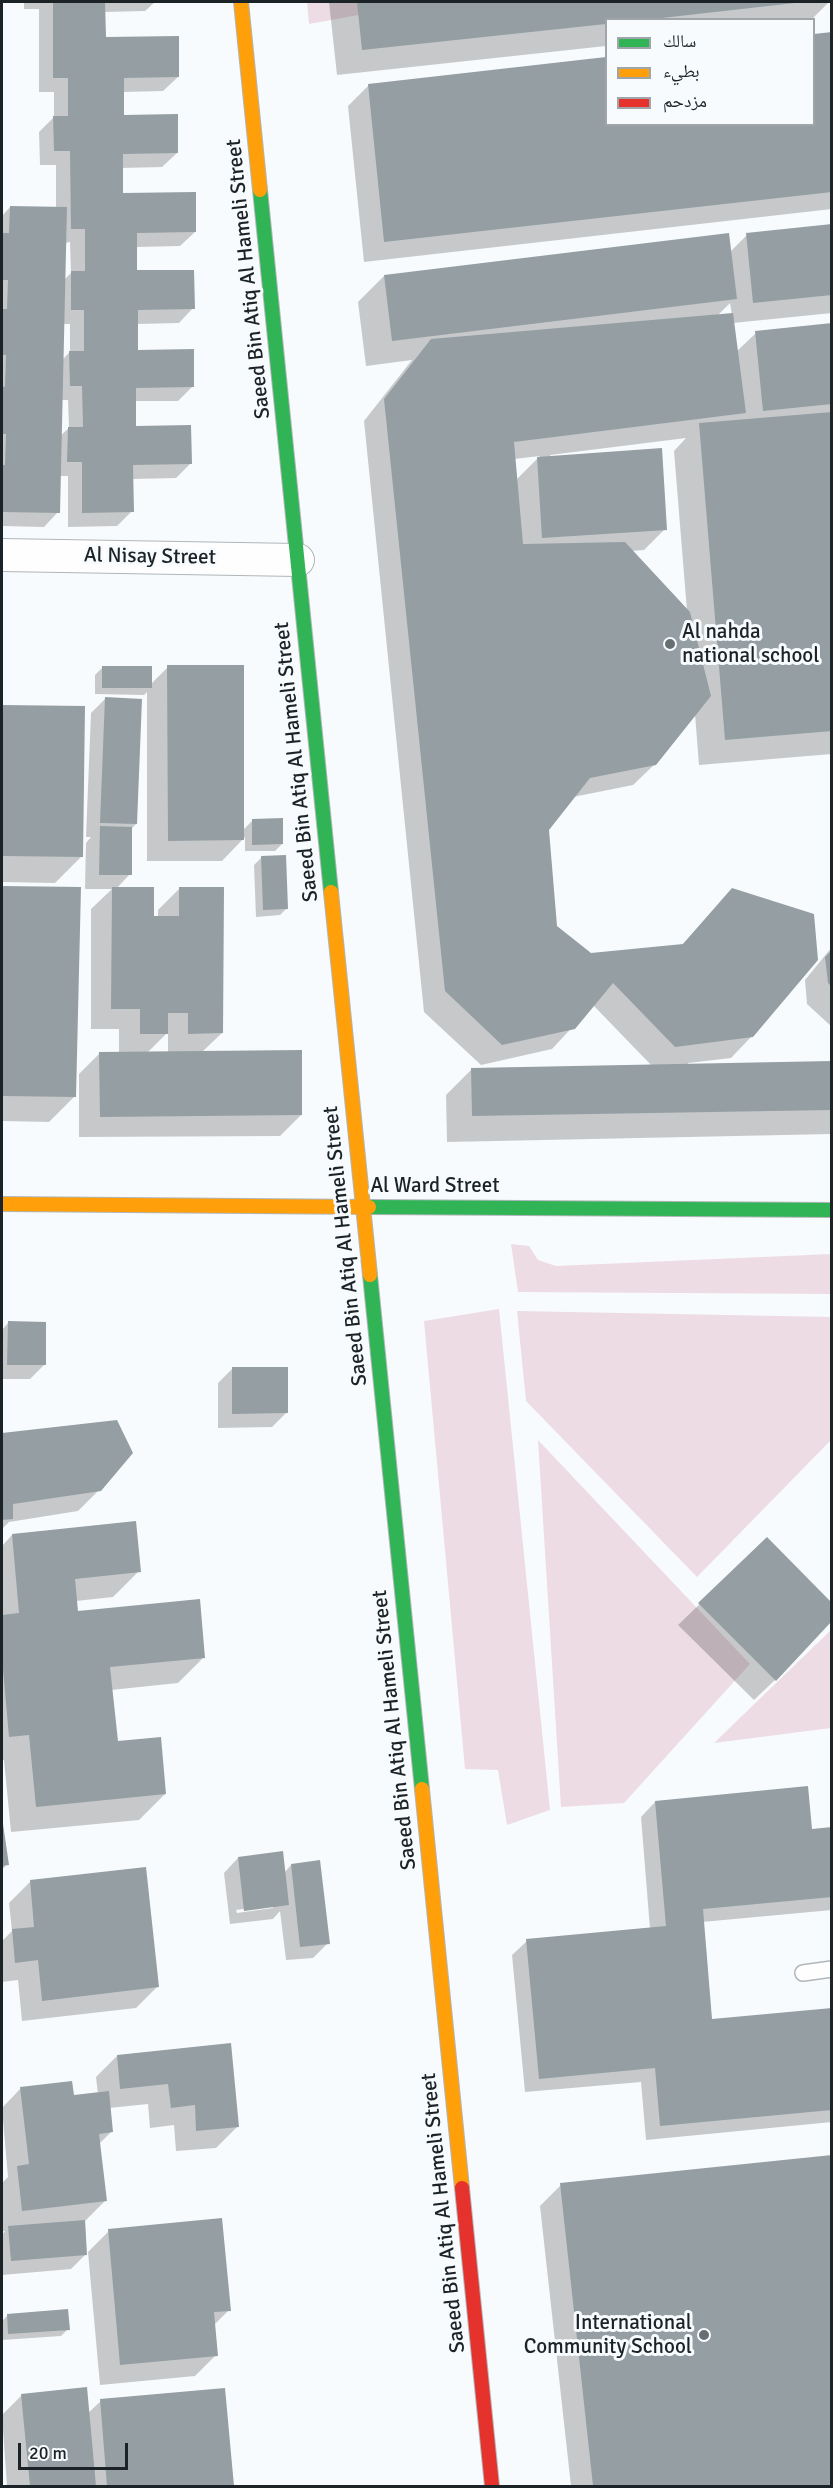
<!DOCTYPE html>
<meta charset="utf-8">
<style>
body{margin:0}
#map{position:relative;width:833px;height:2488px;overflow:hidden;background:#f8fbfd;font-family:Signika,"Noto Naskh Arabic",sans-serif}
canvas{display:block}
.frame{position:absolute;inset:0;border:3px solid #1b2327;pointer-events:none}
.legend{position:absolute;left:605px;top:18px;width:210px;height:108px;box-sizing:border-box;background:#f7fbfe;border:2px solid #9fa5a8;margin:0;padding:8px 10px;list-style:none;font-size:18px;color:#1b2327}
.legend li{display:flex;align-items:center;gap:12px;height:30px}
.legend b{width:30px;border:2px solid #9fa5a8}
.scale{position:absolute;left:18px;top:2443px;width:110px;height:27px;box-sizing:border-box;border:3px solid #1b2327;border-top:0;padding-left:8px;font-size:18px;line-height:21px;white-space:nowrap;color:#1b2327;-webkit-text-stroke:4px #f7fbfe;paint-order:stroke}
</style>
<div id="map">
<canvas width="833" height="2488"></canvas>
<div class="frame"></div>
<ul class="legend">
<li><b style="height:8px;background:#30b455"></b>سالك</li>
<li><b style="height:8px;background:#ff9f0a"></b>بطيء</li>
<li><b style="height:8px;background:#e5322d"></b>مزدحم</li>
</ul>
<div class="scale">20 m</div>
</div>
<script>
const ctx = document.querySelector('canvas').getContext('2d');
ctx.lineJoin = 'round';
function paint(path, color) { ctx.fillStyle = color; ctx.fill(path, 'evenodd'); }
const shape = rows => new Path2D(rows.map(r => 'M' + r).join(''));
function stroke(path, color, width, dash) { ctx.strokeStyle = color; ctx.lineWidth = width; ctx.lineCap = dash ? 'butt' : 'round'; ctx.setLineDash(dash || []); ctx.stroke(path); }
function drawText(font, color, halo, rows, align = 'center') {
  ctx.font = font + ' Signika,sans-serif'; ctx.lineWidth = 6; ctx.setLineDash([]); ctx.textBaseline = 'middle'; ctx.strokeStyle = halo; ctx.fillStyle = color; for (const [text, x, y, turn = 0] of rows) {
    ctx.save(); ctx.translate(x, y); ctx.rotate((+turn || 0) * Math.PI / 180); ctx.textAlign = isNaN(turn) ? turn : align; if (halo) ctx.strokeText(text, 0, 0); ctx.fillText(text, 0, 0); ctx.restore();
  }
}
paint(shape([
 [307,2,483,2,364,14,309,24],
 [511,1244,529,1246,538,1260,556,1266,831,1254,831,1294,518,1292],
 [499,1309,550,1810,507,1825,498,1770,465,1769,424,1321],
 [517,1311,831,1317,831,1440,697,1577,526,1401],
 [538,1440,750,1664,624,1803,561,1807],
 [831,1630,831,1728,714,1743]
]), '#eddce4');
paint(shape([
 [24,2,155,2,145,11,104,12,104,39,178,77,163,91,123,92,123,116,177,153,162,167,121,168,121,194,195,232,180,246,136,247,136,272,193,308,179,323,136,324,137,352,193,386,178,401,135,401,135,427,190,464,176,478,132,479,132,511,117,526,68,527,68,476,59,476,58,512,44,527,2,526,2,216,10,207,56,208,56,165,40,165,39,132,54,117,54,92,39,92,39,9,24,9],
 [70,242,71,273,64,280,65,243],
 [63,324,70,324,70,352,62,360],
 [61,400,68,400,69,428,60,436],
 [329,2,829,2,811,20,606,20,606,46,337,75],
 [832,34,832,209,364,262,348,106,369,85,606,59,606,124,814,124,814,36],
 [832,226,832,313,733,323,736,352,756,333,832,325,832,754,699,765,695,714,655,764,633,785,573,797,548,829,556,926,590,954,681,946,733,889,752,1036,731,1058,688,1063,688,1065,832,1062,832,1134,447,1142,446,1095,472,1069,652,1066,593,1005,552,1049,481,1065,424,1012,364,421,412,360,366,366,358,302,384,276,730,252,747,235],
 [730,303,732,315,717,316],
 [686,438,674,451,687,611,631,551,644,550,665,529,551,457,550,455],
 [540,456,516,480,514,459],
 [103,667,151,684,168,667,243,830,252,821,282,844,275,851,245,851,245,837,222,861,147,861,147,692,144,695,95,694,95,675],
 [105,699,136,824,131,829,130,874,116,889,152,918,158,918,158,910,179,889,222,1033,201,1053,301,1115,280,1136,79,1137,79,1074,100,1053,119,1053,119,1029,91,1029,91,909,112,889,85,889,86,843,91,837,86,837,91,713],
 [168,1032,168,1053,147,1053],
 [2,706,84,707,81,857,55,883,2,882],
 [261,858,287,908,280,915,256,917,254,865],
 [2,887,79,889,75,1096,49,1122,2,1121],
 [832,947,832,1027,807,1004,805,980],
 [8,1323,45,1364,30,1379,2,1379,2,1330],
 [233,1368,287,1412,272,1427,218,1428,218,1383],
 [116,1422,99,1490,78,1511,9,1522,2,1529,2,1435],
 [12,1535,139,1571,113,1597,76,1601,77,1613,204,1657,178,1683,111,1690,116,1743,165,1794,139,1820,11,1832,4,1760,2,1760,2,1546],
 [767,1539,775,1680,754,1700,678,1625],
 [655,1802,810,1831,832,1829,832,1910,702,1922,711,2021,832,2010,832,2122,646,2140,641,2082,525,2092,512,1955,527,1941,650,1929,641,1817],
 [2,1817,7,1864,2,1870],
 [238,1858,284,1873,291,1865,328,1943,313,1958,286,1960,280,1911,273,1919,230,1924,224,1873],
 [273,1905,273,1908,237,1913,236,1910],
 [30,1882,157,1987,136,2008,22,2021,18,1980,2,1982,2,1941,12,1931,9,1903],
 [229,2045,237,2127,216,2148,176,2151,174,2125,150,2128,148,2104,109,2108,112,2131,99,2144,106,2200,85,2221,86,2254,109,2231,229,2310,213,2326,216,2355,195,2376,100,2385,88,2252,71,2269,2,2275,2,2235,5,2231,2,2231,2,2183,8,2177,2,2108,21,2088,73,2097,98,2094,96,2077,117,2056],
 [832,2157,832,2486,571,2486,540,2206,561,2185],
 [8,2315,68,2329,61,2336,2,2340,2,2321],
 [224,2390,232,2486,7,2486,2,2415,22,2395,88,2413,101,2401]
]), '#0003');
paint(shape([
 [53,2,105,2,106,37,179,36,179,77,124,78,124,115,178,114,178,153,123,154,123,193,196,192,196,232,137,233,137,270,194,270,195,309,138,310,138,350,194,349,194,387,136,388,136,426,191,425,192,464,133,465,134,512,82,513,82,462,67,462,68,427,83,427,82,386,70,386,69,351,84,351,84,310,71,310,71,271,85,271,85,229,71,229,70,151,54,151,53,116,68,116,68,78,53,78],
 [357,2,795,2,795,3,644,20,606,20,606,24,362,50],
 [832,32,832,192,384,242,368,84,606,57,606,124,814,124,814,34],
 [10,206,67,207,60,513,2,512,2,465,5,465,6,434,2,434,2,386,5,387,6,355,2,355,2,309,7,309,8,280,2,280,2,233,9,233],
 [832,224,832,295,753,303,746,233],
 [729,233,737,299,392,341,384,275],
 [733,313,746,413,514,442,523,544,625,542,690,612,711,696,656,765,590,778,549,830,557,926,591,953,683,944,732,888,814,914,818,960,753,1037,675,1047,613,983,575,1029,502,1045,445,991,384,399,431,339],
 [832,323,832,404,763,411,755,331],
 [832,412,832,731,725,740,699,423],
 [662,448,667,530,542,538,537,457],
 [167,665,244,665,244,840,168,841],
 [102,666,152,666,152,688,102,688],
 [105,697,142,699,137,824,100,823],
 [2,705,85,706,83,857,2,856],
 [283,818,283,844,252,845,252,819],
 [100,826,132,827,132,875,99,875],
 [286,855,288,909,263,910,261,856],
 [2,886,81,887,76,1097,2,1096],
 [112,887,154,887,154,916,179,916,179,887,224,887,223,1033,188,1034,188,1013,168,1013,168,1034,140,1034,140,1009,111,1009],
 [832,950,832,987,828,983,825,957],
 [302,1050,302,1115,100,1117,99,1052],
 [832,1061,832,1110,472,1116,471,1068],
 [8,1321,46,1322,46,1365,7,1365],
 [232,1367,288,1367,288,1413,232,1414],
 [117,1420,133,1453,101,1491,13,1504,13,1519,2,1520,2,1433],
 [136,1521,141,1572,75,1579,78,1611,200,1599,205,1658,110,1667,118,1741,161,1737,166,1794,36,1807,29,1735,9,1737,2,1658,2,1615,19,1613,12,1534],
 [767,1537,832,1603,832,1621,776,1681,698,1603],
 [808,1786,812,1829,832,1827,832,1897,703,1909,712,2019,832,2008,832,2110,660,2126,655,2068,539,2079,526,1939,666,1926,655,1801],
 [2,1817,9,1865,2,1866],
 [283,1851,289,1905,244,1911,238,1857],
 [320,1860,330,1944,300,1947,291,1864],
 [146,1867,159,1987,42,2001,38,1960,15,1963,12,1929,34,1927,30,1880],
 [231,2043,239,2127,196,2131,195,2105,171,2108,168,2084,120,2089,117,2055],
 [72,2081,74,2095,109,2091,113,2132,99,2134,107,2201,22,2211,17,2166,29,2164,20,2087],
 [832,2155,832,2486,593,2486,560,2183],
 [222,2218,231,2311,214,2312,218,2356,120,2365,108,2229],
 [85,2220,87,2255,11,2261,8,2226],
 [68,2309,70,2330,8,2334,7,2314],
 [87,2387,96,2486,30,2486,21,2394],
 [225,2388,234,2486,107,2486,100,2399]
]), '#949ea3');
const lane = shape([
 [803,1973,832,1969]
]);
const street = shape([
 [2,555,298,560]
]);
const fast = shape([
 [260,190,331,892],
 [369,1207,832,1210],
 [370,1275,422,1789]
]);
const slow = shape([
 [241,2,260,190],
 [331,892,370,1275],
 [2,1204,369,1207],
 [422,1789,462,2188]
]);
const jam = shape([
 [462,2188,492,2486]
]);
stroke(lane, '#b0b6b9', 18);
stroke(street, '#b0b6b9', 34);
stroke(fast, '#b0b6b9', 16);
stroke(slow, '#b0b6b9', 16);
stroke(jam, '#b0b6b9', 16);
stroke(lane, '#fefeff', 15);
stroke(street, '#fefeff', 32);
stroke(fast, '#30b455', 14);
stroke(slow, '#ff9f0a', 14);
stroke(jam, '#e5322d', 14);
for (const [x, y, r, color] of [
 [670,644,6,"#686f72"],
 [704,2335,6,"#686f72"]
]) { const dot = new Path2D(); dot.arc(x, y, r, 0, 2 * Math.PI); ctx.fillStyle = color; ctx.fill(dot); stroke(dot, '#f7fbfe', 2); }
drawText('21px', '#1b2327', '#f7fbfe', [
 ["Saeed Bin Atiq Al Hameli Street",249,279,-96],
 ["Al Nisay Street",150,557,1],
 ["Saeed Bin Atiq Al Hameli Street",297,762,-96],
 ["Al Ward Street",435,1186],
 ["Saeed Bin Atiq Al Hameli Street",346,1246,-96],
 ["Saeed Bin Atiq Al Hameli Street",395,1730,-96],
 ["Saeed Bin Atiq Al Hameli Street",444,2213,-96]
]);
drawText('21px', '#1b2327', '#f7fbfe', [
 ["Al nahda",682,632],
 ["national school",682,656],
 ["International",692,2323,"right"],
 ["Community School",692,2347,"right"]
], 'left');
</script>
